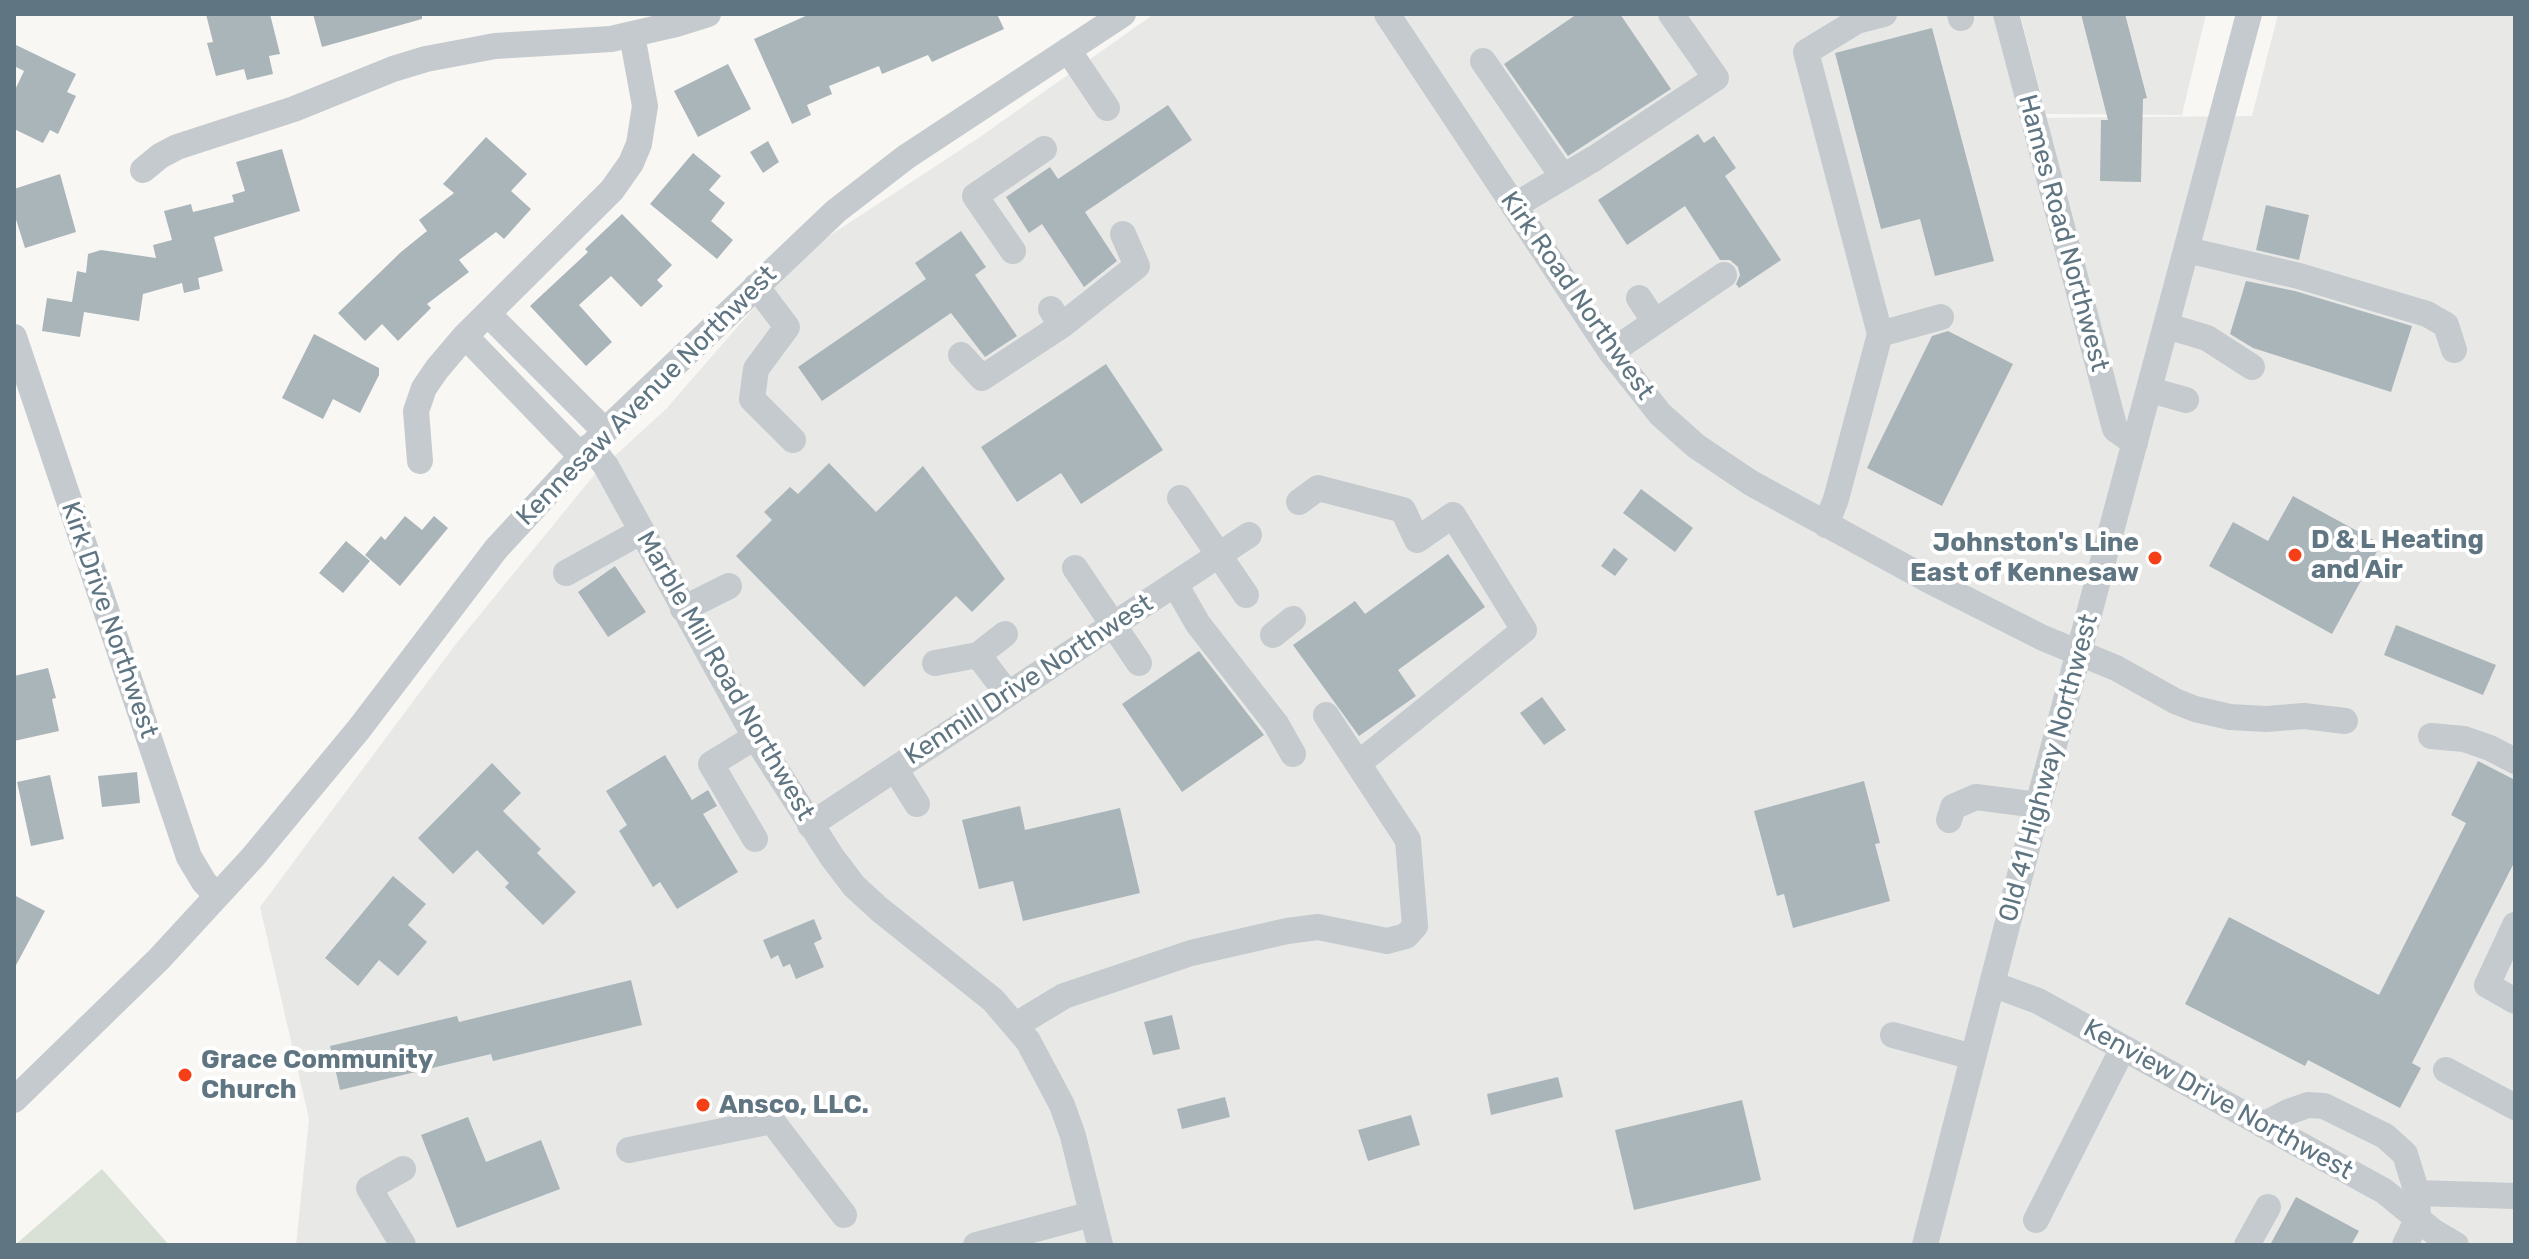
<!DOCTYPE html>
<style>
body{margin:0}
#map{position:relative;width:2529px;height:1259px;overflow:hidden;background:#f8f7f4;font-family:Rubik,sans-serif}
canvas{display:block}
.frame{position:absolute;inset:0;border:16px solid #5f7582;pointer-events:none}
</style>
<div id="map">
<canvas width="2529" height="1259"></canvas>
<div class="frame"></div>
</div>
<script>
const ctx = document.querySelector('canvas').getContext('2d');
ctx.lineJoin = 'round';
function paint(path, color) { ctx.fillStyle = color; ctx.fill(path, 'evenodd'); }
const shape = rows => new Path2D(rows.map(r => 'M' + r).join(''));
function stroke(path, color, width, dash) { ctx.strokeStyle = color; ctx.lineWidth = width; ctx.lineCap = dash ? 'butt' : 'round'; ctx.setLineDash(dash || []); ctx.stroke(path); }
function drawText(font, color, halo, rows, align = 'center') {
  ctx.font = font + ' Rubik,sans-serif'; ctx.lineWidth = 8; ctx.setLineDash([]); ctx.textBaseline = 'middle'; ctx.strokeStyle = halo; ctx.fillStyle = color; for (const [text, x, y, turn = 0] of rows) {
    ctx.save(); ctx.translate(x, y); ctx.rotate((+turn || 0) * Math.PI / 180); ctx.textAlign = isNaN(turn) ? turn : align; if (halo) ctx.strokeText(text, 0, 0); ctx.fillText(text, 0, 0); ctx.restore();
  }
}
paint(shape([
 [1154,14,1997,14,2024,118,2252,116,2278,14,2515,14,2515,1245,296,1245,309,1119,260,907,455,645,595,474,666,409,800,255,977,139],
 [2020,14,2206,14,2182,115,2046,114]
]), '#e8e9e7');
paint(shape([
 [102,1169,169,1245,15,1245]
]), '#d9e0d5');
paint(shape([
 [206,14,270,14,280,54,269,56,273,74,247,80,244,69,216,76,207,43,213,42],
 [313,14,422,14,422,19,322,47],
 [810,14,997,14,1004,29,932,62,928,55,882,74,879,66,829,86,832,94,807,105,811,115,792,124,754,39],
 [1577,14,1620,14,1671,89,1568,156,1504,64],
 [2081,14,2125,14,2147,98,2143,99,2141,182,2100,181,2101,120,2108,120],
 [1932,28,1994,261,1935,276,1920,219,1881,229,1835,53],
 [14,44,76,74,67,92,76,96,58,134,50,130,43,143,14,129,14,92,24,71,14,66],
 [728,64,751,109,698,137,674,91],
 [1168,105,1192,140,1085,212,1117,261,1084,287,1042,224,1029,233,1006,197,1050,167,1058,179],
 [1698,134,1704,143,1714,136,1736,168,1725,176,1781,260,1739,288,1736,284,1740,275,1738,267,1730,260,1720,260,1685,206,1627,245,1598,200],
 [486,137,527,174,511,191,531,209,504,239,496,232,459,260,469,272,427,304,431,308,398,341,382,324,365,341,338,313,401,252,427,231,419,220,454,193,443,184],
 [768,141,779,162,763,173,750,152],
 [282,149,300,211,214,237,223,271,198,278,200,289,184,293,182,283,143,294,139,321,84,312,80,337,42,331,47,298,72,302,77,271,86,273,88,254,101,250,156,258,153,245,172,240,164,211,191,204,193,212,234,202,232,195,245,191,236,162],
 [693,153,721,176,709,190,725,203,711,221,733,240,717,259,650,204],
 [60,174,76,232,25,248,14,213,14,189],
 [2266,205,2309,215,2299,260,2256,250],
 [622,214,672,265,657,280,663,286,641,307,611,276,579,305,612,342,586,366,530,306,588,252,585,249],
 [961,231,986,267,975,275,1017,336,985,357,951,313,822,401,798,367,926,279,915,263],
 [2246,281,2295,291,2412,326,2391,392,2253,348,2230,334],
 [1948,331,2013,364,1942,506,1867,468,1932,336],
 [314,334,379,368,379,375,360,413,333,399,323,419,282,398],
 [1106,364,1163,450,1081,504,1061,473,1017,502,981,447],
 [829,463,876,512,923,466,1005,579,972,612,956,596,864,687,736,556,772,520,764,512,790,487,798,494],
 [1641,489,1693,528,1675,552,1623,513],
 [2293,496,2381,544,2332,634,2209,566,2233,522,2268,541],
 [405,516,422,530,434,516,448,528,400,586,365,555,381,536,385,540],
 [346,541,370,561,343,593,319,573],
 [1614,548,1628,559,1615,576,1601,566],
 [1448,554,1485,607,1398,670,1416,696,1359,736,1293,645,1355,601,1365,614],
 [615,566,646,612,608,637,578,592],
 [2396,625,2496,665,2483,695,2384,655],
 [1199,651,1264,735,1182,792,1122,704],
 [48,668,56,698,52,699,59,731,14,741,14,676],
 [1542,697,1566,730,1544,745,1520,713],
 [665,755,692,800,708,790,717,806,703,814,738,872,677,909,660,882,653,887,619,831,627,825,606,791],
 [2478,761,2515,780,2515,861,2412,1063,2421,1068,2400,1108,2308,1060,2305,1066,2185,1004,2229,917,2379,995,2466,823,2451,815],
 [492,763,521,793,503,811,541,849,537,853,576,892,543,925,505,887,509,883,477,850,453,874,418,838],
 [137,772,140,803,102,807,98,776],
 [50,775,64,839,31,846,17,782],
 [1864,781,1880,843,1875,844,1890,901,1793,928,1784,894,1777,896,1754,811],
 [1020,806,1025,830,1120,808,1140,893,1023,921,1013,881,979,889,962,820],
 [393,876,426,904,408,925,427,942,398,976,379,960,358,986,325,958],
 [14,895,45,911,14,969],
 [814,919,822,939,814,943,824,967,796,979,790,964,783,967,778,955,771,959,763,940],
 [631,980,642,1025,493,1061,491,1054,340,1090,330,1046,457,1016,459,1022],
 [1172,1015,1180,1049,1153,1055,1144,1022],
 [1558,1077,1563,1097,1491,1115,1487,1094],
 [1225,1097,1230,1117,1182,1129,1177,1109],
 [1742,1100,1761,1180,1634,1210,1615,1130],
 [1411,1115,1420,1145,1368,1161,1358,1130],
 [468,1117,486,1162,541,1140,560,1189,457,1228,421,1135],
 [2296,1197,2359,1231,2351,1245,2270,1245]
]), '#aab5ba');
stroke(shape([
 [1387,14,1611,352,1660,414,1696,446,1751,483,1936,584,2043,638,2116,668,2175,701,2195,709,2230,717,2266,719,2304,716,2345,721],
 [1960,14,1961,18],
 [2006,14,2115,429,2135,443],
 [1068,50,1107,108],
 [1483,61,1563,177],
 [143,170,160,156,177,147,294,109,393,69,426,59,495,46,611,39,676,24,708,14],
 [1514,206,1595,158,1716,78,1671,14],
 [2187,250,2299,276,2427,314,2446,325,2454,350],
 [1013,251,975,196,1044,149],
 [756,286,787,327,756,369,752,399,793,440],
 [1639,298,1655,322],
 [488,314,605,431],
 [1061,326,1137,266,1123,234],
 [2167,326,2207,338,2252,367],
 [1880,334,1806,52,1857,21,1884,14],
 [465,336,581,456],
 [14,337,189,857,204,882,217,896],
 [1611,352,1724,275],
 [961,355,982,378,1061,326,1051,309],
 [2150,390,2186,400],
 [590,446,606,466,755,737,832,857,854,886,879,909,993,1000,1028,1041,1062,1105,1073,1136,1100,1245],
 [420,461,416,411,424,388,437,369,465,336,612,190,631,163,639,144,645,106,632,35],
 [1180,498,1246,595],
 [1299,502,1318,488,1403,510,1417,540,1453,515,1524,630,1359,763],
 [1826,525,1836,499,1880,334,1941,317],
 [1075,568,1139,663],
 [566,573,642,531],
 [1175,584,1198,624,1276,724,1293,754],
 [683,609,729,586],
 [1273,635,1293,619],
 [978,655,1008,694],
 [935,663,978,655,1005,634],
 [2431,736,2464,739,2490,748,2515,761],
 [755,737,711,764,755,839],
 [895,769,917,804],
 [1949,820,1953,807,1976,797,2038,805],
 [810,825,1249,535],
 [2515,925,2487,985,2515,1001],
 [1992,984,2038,1001,2384,1191,2434,1232,2456,1245],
 [1016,1025,1064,996,1191,953,1287,931,1318,927,1387,941,1406,936,1415,926,1408,840,1326,715],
 [1893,1035,1973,1057],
 [2446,1070,2515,1107],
 [14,1100,159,959,253,857,359,729,496,549,605,431,836,211,906,157,1123,14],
 [2263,1125,2288,1112,2308,1105,2324,1106,2385,1136,2405,1154,2417,1193,2418,1218,2405,1245],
 [629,1150,772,1121,844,1215],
 [403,1169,369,1188,403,1245],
 [2417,1193,2515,1196],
 [2036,1220,2123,1048],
 [976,1245,1092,1214],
 [1925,1245,2038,805,2249,14],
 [2247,1245,2268,1207]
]), '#c4cacd', 26);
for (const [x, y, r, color] of [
 [2295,555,8,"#f53f17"],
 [2155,558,8,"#f53f17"],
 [185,1075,8,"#f53f17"],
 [703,1105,8,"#f53f17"]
]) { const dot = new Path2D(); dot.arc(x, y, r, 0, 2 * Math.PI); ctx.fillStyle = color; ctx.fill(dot); stroke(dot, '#fff', 3); }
drawText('26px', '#5f7582', '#fff', [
 ["Hames Road Northwest",2063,233,75],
 ["Kirk Road Northwest",1577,296,55],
 ["Kennesaw Avenue Northwest",647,396,-45],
 ["Kirk Drive Northwest",109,620,71],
 ["Marble Mill Road Northwest",725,676,60],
 ["Kenmill Drive Northwest",1029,680,-33],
 ["Old 41 Highway Northwest",2049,768,-75],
 ["Kenview Drive Northwest",2218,1100,29]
]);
drawText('bold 26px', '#5f7582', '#fff', [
 ["D & L Heating",2311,540],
 ["and Air",2311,570],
 ["Johnston's Line",2139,543,"right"],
 ["East of Kennesaw",2139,573,"right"],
 ["Grace Community",201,1060],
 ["Church",201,1090],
 ["Ansco, LLC.",719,1105]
], 'left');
</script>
